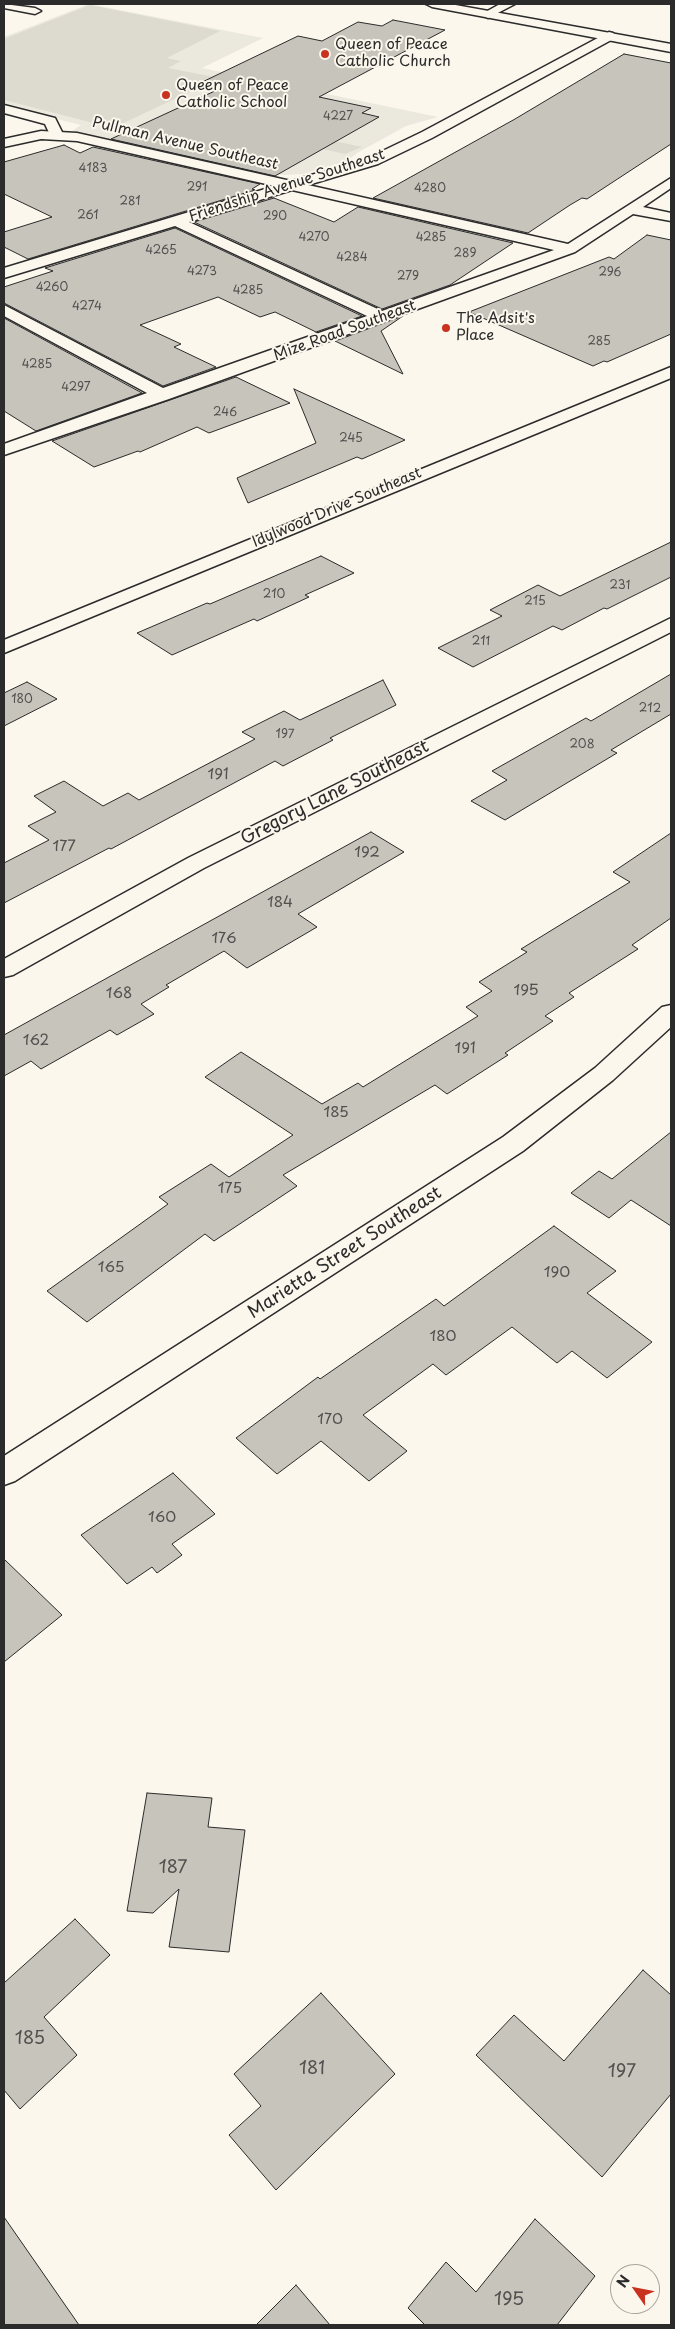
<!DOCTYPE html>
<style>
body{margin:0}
#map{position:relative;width:675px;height:2329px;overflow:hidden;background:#fbf7ec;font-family:"Playpen Sans",sans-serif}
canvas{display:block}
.frame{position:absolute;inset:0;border:5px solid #2b2b2b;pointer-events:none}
.north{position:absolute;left:610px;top:2264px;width:50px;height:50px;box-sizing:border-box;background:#fbf7ec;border:1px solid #a8a59f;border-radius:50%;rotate:303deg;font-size:14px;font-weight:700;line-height:20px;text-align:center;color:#2b2b2b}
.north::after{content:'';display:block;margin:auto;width:18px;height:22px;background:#c8321e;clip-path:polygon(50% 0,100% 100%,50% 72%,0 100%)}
</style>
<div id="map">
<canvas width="675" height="2329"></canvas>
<div class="frame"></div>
<div class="north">N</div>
</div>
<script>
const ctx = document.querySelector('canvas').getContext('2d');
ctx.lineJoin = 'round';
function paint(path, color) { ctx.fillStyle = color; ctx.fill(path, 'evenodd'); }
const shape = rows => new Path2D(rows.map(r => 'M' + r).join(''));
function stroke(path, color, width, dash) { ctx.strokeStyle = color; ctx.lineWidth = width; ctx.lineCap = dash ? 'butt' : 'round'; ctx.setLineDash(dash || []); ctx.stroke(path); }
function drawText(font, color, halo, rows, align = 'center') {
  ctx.font = font + ' "Playpen Sans",sans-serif'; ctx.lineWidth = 4; ctx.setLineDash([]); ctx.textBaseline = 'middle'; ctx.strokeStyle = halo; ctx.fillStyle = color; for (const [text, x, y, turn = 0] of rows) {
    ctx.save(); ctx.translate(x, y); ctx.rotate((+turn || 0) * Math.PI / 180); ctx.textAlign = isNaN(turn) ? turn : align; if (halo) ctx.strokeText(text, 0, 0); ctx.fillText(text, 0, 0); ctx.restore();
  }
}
paint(shape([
 [89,4,263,38,202,68,438,117,406,126,357,153,347,161,303,174,283,175,233,169,72,131,81,125,4,106,4,37]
]), '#ebe8de');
paint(shape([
 [90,5,220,31,167,58,181,61,168,68,219,78,113,128,4,100,4,39],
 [334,141,362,147,345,154,323,149]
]), '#dddad0');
const building = shape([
 [393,20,445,30,319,97,371,108,362,113,379,117,275,176,111,139,217,90,194,86,298,36,322,41,358,22,382,26,393,20],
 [624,54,671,63,671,144,587,199,582,198,570,205,528,233,373,198,515,119,624,54],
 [64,145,80,153,93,147,260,184,252,189,255,190,28,259,4,247,4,232,52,217,4,194,4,162,64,145],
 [274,198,334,222,358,207,513,243,450,285,382,309,194,222,274,198],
 [175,228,362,316,316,332,275,312,260,317,218,297,140,325,181,344,174,347,216,367,163,386,4,303,4,287,53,271,45,268,175,228],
 [647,235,671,240,671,334,607,362,604,361,593,366,469,312,609,257,614,259,647,235],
 [403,316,381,331,403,374,335,341,403,316],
 [4,318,142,393,36,431,4,411,4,318],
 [236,377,290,403,209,433,197,427,140,452,138,451,94,467,52,441,236,377],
 [294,389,405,440,362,459,357,457,248,503,237,478,316,443,294,389],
 [671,542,671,577,607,609,604,608,562,630,553,626,473,667,438,648,502,616,490,610,538,585,560,596,671,542],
 [321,556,354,573,305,595,309,597,257,621,254,619,172,655,137,633,207,603,210,604,321,556],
 [671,674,671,714,611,750,617,753,505,820,471,801,507,780,492,771,586,718,591,721,671,674],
 [383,680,396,705,330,738,333,740,283,766,275,761,111,849,109,848,4,903,4,863,49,840,28,826,56,812,34,796,64,781,103,806,128,793,139,800,255,739,242,732,284,711,300,720,383,680],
 [27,682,57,699,4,726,4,693,27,682],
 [371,832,404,852,298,914,317,927,247,968,224,951,166,985,169,987,141,1004,154,1014,117,1035,110,1030,41,1069,31,1061,4,1076,4,1035,371,832],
 [671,833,671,918,632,945,638,949,569,993,574,997,545,1016,553,1021,505,1053,508,1055,447,1094,435,1085,283,1175,297,1186,214,1241,205,1234,87,1322,47,1291,168,1204,159,1197,211,1164,229,1177,293,1135,205,1077,241,1052,322,1104,358,1083,363,1087,478,1016,466,1007,492,991,479,982,527,952,521,949,630,882,613,872,671,833],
 [671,1132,671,1226,631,1200,609,1218,571,1193,599,1171,612,1179,671,1132],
 [554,1226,616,1271,587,1293,652,1342,607,1378,572,1351,557,1363,512,1327,446,1375,433,1364,363,1415,407,1451,369,1481,321,1441,277,1474,236,1438,318,1377,320,1379,436,1299,444,1306,554,1226],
 [173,1473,215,1514,172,1544,182,1555,157,1573,152,1567,127,1584,81,1535,173,1473],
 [4,1559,62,1615,4,1662,4,1559],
 [147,1793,212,1798,208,1827,245,1830,229,1952,169,1947,179,1889,153,1913,127,1911,147,1793],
 [75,1919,110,1955,44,2017,77,2055,20,2109,4,2090,4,1983,75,1919],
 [643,1970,671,1995,671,2094,602,2177,476,2055,514,2015,564,2061,643,1970],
 [321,1993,395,2074,276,2190,229,2135,261,2106,234,2074,321,1993],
 [4,2217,79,2325,4,2325,4,2217],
 [535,2219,595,2276,557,2325,425,2325,408,2308,446,2262,476,2292,535,2219],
 [296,2285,330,2325,256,2325,296,2285]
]);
paint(building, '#c7c4bc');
stroke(building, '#2b2b2b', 1);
const pedestrian = shape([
 [4,105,55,118,63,134,56,138,51,137,45,124,4,113,4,105]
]);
const minor = shape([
 [4,4,35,8,41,11,35,14,4,8,4,4],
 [500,4,515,4,492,16,488,18,482,14,500,4],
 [609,32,613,33,615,36,613,39,432,138,378,164,308,185,568,244,671,178,671,188,643,207,671,213,671,221,633,214,575,252,169,399,4,455,4,444,147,393,4,316,4,305,163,388,367,316,175,226,4,278,4,268,275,186,77,141,41,139,4,147,4,139,41,131,77,133,291,181,368,158,422,132,609,32],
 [292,190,554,250,382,311,189,222,292,190],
 [671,618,671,632,204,868,13,975,4,977,4,959,188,858,671,618],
 [671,1005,671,1027,613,1080,523,1151,15,1481,4,1485,4,1456,503,1137,595,1068,662,1007,671,1005]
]);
const tertiary = shape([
 [426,4,450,4,671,44,671,52,432,7,426,4],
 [671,367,671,378,4,653,4,640,671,367]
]);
stroke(pedestrian, '#2b2b2b', 3);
stroke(minor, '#2b2b2b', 3);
stroke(tertiary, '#2b2b2b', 3);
paint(pedestrian, '#fbf7ec');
paint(minor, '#fbf7ec');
paint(tertiary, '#fbf7ec');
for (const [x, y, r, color] of [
 [325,54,5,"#c8321e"],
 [166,95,5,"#c8321e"],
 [446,328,5,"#c8321e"]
]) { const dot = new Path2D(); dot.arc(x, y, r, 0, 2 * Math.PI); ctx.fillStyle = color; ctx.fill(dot); stroke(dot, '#fbf7ec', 2); }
drawText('12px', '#52514f', null, [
 ["4227",338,117],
 ["4183",93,169],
 ["291",197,188],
 ["4280",430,189],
 ["281",130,202],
 ["261",88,216],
 ["290",275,217],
 ["4270",314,238],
 ["4285",431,238],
 ["4265",161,251],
 ["289",465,254],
 ["4284",352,258],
 ["4273",202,272],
 ["296",610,273],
 ["279",408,277],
 ["4260",52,288],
 ["4285",248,291],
 ["4274",87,307],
 ["285",599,342],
 ["4285",37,365],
 ["4297",76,388],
 ["246",225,413],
 ["245",351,439],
 ["231",620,586],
 ["210",274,595],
 ["215",535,602],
 ["211",481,642],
 ["180",22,700],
 ["212",650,709],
 ["197",285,735],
 ["208",582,745]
]);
drawText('15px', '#2b2b2b', '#fbf7ec', [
 ["Queen of Peace",335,45],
 ["Catholic Church",335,62],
 ["Queen of Peace",176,86],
 ["Catholic School",176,103],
 ["The Adsit's",456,319],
 ["Place",456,336]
], 'left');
drawText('15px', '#2b2b2b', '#fbf7ec', [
 ["Pullman Avenue Southeast",185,144,13],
 ["Friendship Avenue Southeast",287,186,-18],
 ["Mize Road Southeast",345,331,-20],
 ["Idylwood Drive Southeast",337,508,-23]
]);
drawText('15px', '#52514f', null, [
 ["191",218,775],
 ["177",64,847],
 ["192",367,853],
 ["184",280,903],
 ["176",224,939],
 ["195",526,991],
 ["168",119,994],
 ["162",36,1041],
 ["191",465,1049],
 ["185",336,1113],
 ["175",230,1189],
 ["165",111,1268],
 ["190",557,1273],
 ["180",443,1337],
 ["170",330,1420],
 ["160",162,1518]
]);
drawText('18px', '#2b2b2b', '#fbf7ec', [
 ["Gregory Lane Southeast",335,793,-27],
 ["Marietta Street Southeast",345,1253,-33]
]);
drawText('18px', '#52514f', null, [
 ["187",173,1868],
 ["185",30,2039],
 ["181",312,2069],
 ["197",622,2072],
 ["195",509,2300]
]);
</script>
